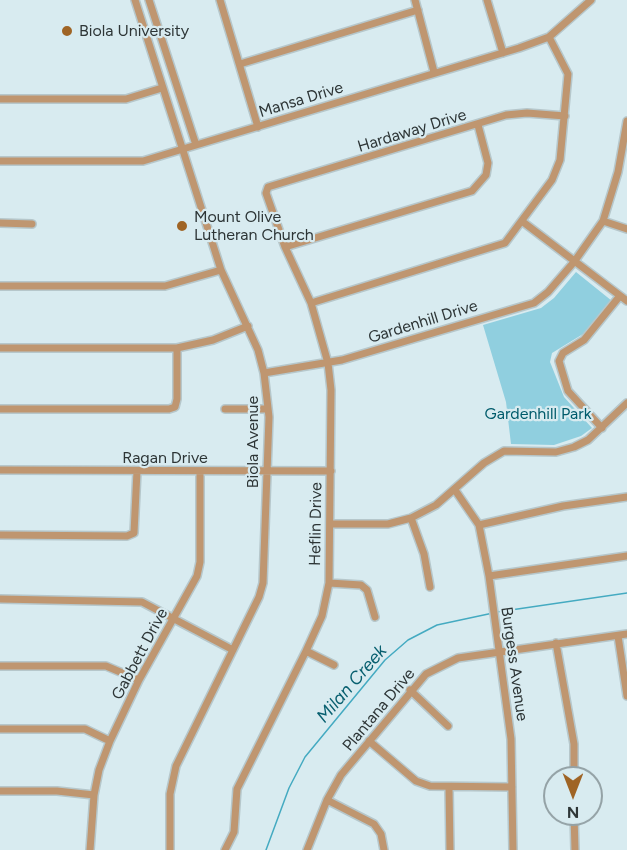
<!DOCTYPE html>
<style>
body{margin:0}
#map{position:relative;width:627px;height:850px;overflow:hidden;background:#d8ebf0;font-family:Figtree,sans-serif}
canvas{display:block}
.north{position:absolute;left:543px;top:766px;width:60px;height:60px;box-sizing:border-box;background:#d8ebf0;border:2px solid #94a2a6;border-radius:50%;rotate:180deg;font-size:16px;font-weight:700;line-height:24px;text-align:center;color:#2d3536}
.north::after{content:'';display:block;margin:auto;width:21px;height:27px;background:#9f6425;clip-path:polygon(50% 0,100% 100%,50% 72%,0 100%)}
</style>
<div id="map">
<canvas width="627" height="850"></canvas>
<div class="north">N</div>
</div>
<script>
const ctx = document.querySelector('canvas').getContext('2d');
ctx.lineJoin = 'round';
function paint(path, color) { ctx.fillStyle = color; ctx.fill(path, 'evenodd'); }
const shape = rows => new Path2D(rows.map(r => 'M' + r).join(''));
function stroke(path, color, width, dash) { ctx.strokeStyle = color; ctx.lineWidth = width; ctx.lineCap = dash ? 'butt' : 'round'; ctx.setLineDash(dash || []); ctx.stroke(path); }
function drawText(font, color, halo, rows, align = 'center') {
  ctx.font = font + ' Figtree,sans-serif'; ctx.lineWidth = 4.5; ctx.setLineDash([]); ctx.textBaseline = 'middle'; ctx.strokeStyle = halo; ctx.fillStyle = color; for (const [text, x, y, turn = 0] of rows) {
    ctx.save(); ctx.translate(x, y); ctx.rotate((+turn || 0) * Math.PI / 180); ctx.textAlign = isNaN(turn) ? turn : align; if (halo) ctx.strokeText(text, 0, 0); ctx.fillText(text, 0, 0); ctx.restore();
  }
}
paint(shape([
 [576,272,612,301,588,331,552,353,550,362,564,397,592,428,581,436,554,445,511,444,506,402,483,325,541,308,554,298]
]), '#90cfdf');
stroke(shape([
 [497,612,627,593],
 [266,850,289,788,305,757,385,660,408,640,437,625,493,613]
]), '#44aac1', 1.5);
const minor = shape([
 [135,0,221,270,258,350,264,373,269,417,263,583,259,597,176,766,170,794,170,850],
 [149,0,196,145],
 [220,0,258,127],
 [415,0,434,72],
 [487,0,503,53],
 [240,64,418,10],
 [0,99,126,99,162,88],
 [0,161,143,161,519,48,549,37,591,0],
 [603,221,627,229],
 [523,222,627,301],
 [0,223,32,224],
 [285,247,472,191,486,175,488,163,478,125],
 [0,286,165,286,221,270],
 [311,303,505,243,552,180,560,160,568,74,549,37],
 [0,348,177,348,213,340,248,326],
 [264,373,342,360,534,303,548,292,574,262,603,221,618,172,627,121],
 [0,409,169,409,175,407,177,399,177,348],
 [225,409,268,409],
 [602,428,568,391,559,361,563,353,584,340,619,297],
 [0,470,331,471],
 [455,490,479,525,489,576,511,739,513,850],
 [411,518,424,554,430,587],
 [331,524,388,524,411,518,436,505,484,463,504,451,556,452,574,447,588,440,627,403],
 [479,525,563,506,627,497],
 [0,535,127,536,134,533,137,471],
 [489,576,627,556],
 [329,583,361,585,367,590,375,617],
 [0,599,142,602,233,650],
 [618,636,627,696],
 [556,643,574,744,574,778],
 [306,651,334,665],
 [0,666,106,666,139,680],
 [410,690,448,726],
 [0,729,85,729,110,741],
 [369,741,416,781,430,786,512,787],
 [449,788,450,850],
 [0,791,57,791,94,795],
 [327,800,374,824,381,834,384,850],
 [574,814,575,850],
 [90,850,94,795,99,770,110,741,139,680,197,576,200,562,200,472],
 [225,850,234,832,237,789,306,651,322,616,329,583,331,390,328,363,311,303,285,247,266,193,268,187,506,115,527,113,565,116],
 [307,850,327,800,341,775,426,674,458,658,627,634]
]);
stroke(minor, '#b6c7cb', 10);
stroke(minor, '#bf9670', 7);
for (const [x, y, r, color] of [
 [67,31,6,"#9f6425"],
 [182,226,6,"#9f6425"]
]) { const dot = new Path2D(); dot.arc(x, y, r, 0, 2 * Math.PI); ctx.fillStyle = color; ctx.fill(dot); stroke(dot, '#d8ebf0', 2); }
drawText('16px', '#2d3536', '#d8ebf0', [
 ["Biola University",79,31],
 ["Mount Olive",194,217],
 ["Lutheran Church",194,235]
], 'left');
drawText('16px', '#2d3536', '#d8ebf0', [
 ["Mansa Drive",301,100,-17],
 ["Hardaway Drive",412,131,-17],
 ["Gardenhill Drive",423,322,-17],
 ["Biola Avenue",253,442,-90],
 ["Ragan Drive",165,458],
 ["Heflin Drive",316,524,-89],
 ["Gabbett Drive",140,654,-62],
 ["Burgess Avenue",514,664,82],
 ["Plantana Drive",379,710,-50]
]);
drawText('16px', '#005b6b', '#d8ebf0', [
 ["Gardenhill Park",538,414]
]);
drawText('italic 18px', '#096070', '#d8ebf0', [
 ["Milan Creek",352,684,-49]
]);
</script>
